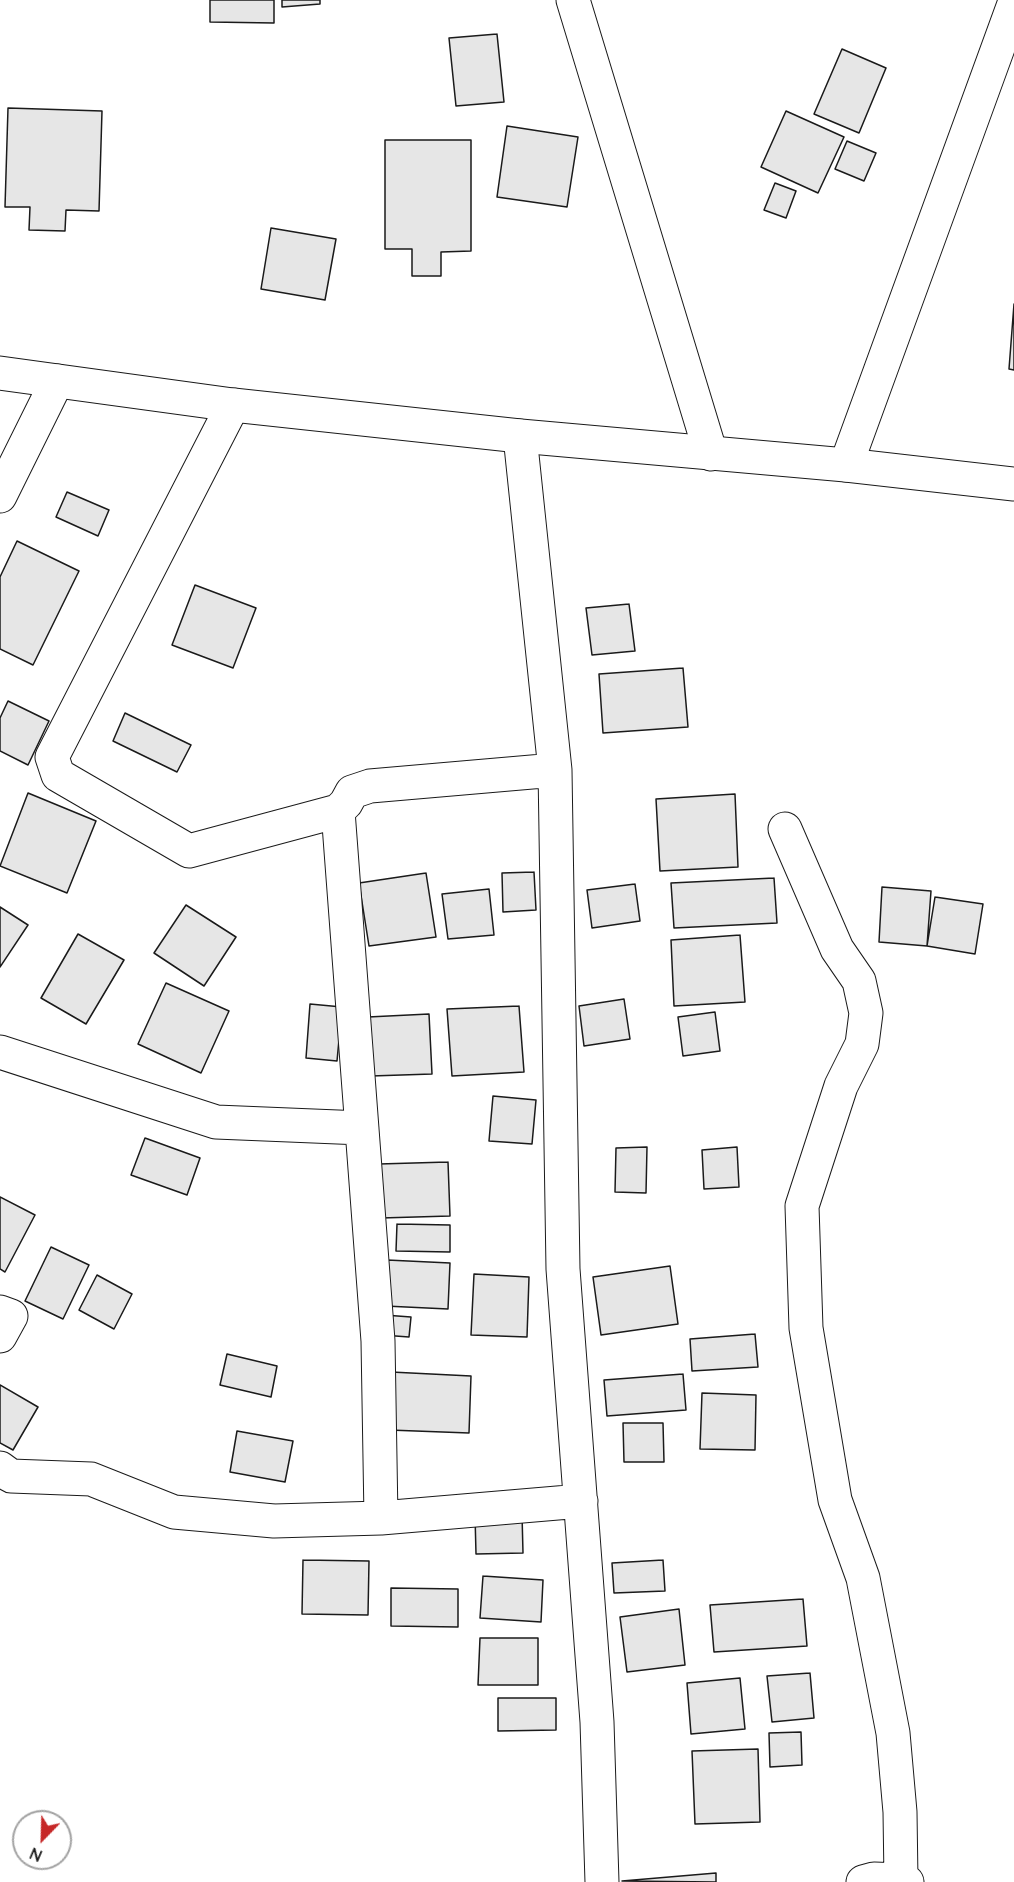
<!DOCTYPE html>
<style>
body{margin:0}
#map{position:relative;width:1014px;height:1882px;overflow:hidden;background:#fff;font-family:Quicksand,sans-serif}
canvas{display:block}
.north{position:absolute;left:12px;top:1810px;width:60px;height:60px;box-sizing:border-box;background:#fff;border:2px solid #a3a3a3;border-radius:50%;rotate:203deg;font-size:16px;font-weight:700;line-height:24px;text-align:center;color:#1a1a1a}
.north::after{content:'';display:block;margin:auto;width:21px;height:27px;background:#c62828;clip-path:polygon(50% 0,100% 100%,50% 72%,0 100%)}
</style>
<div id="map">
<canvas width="1014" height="1882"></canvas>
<div class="north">N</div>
</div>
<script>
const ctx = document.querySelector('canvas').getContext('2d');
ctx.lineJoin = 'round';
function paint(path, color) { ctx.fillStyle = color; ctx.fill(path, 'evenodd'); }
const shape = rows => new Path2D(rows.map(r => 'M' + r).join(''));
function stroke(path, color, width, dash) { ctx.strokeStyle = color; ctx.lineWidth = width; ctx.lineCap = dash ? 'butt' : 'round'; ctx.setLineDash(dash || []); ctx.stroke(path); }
const building = shape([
 [210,0,274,0,274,23,210,22,210,0],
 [282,0,320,0,320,4,282,7,282,0],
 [497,34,504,102,456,106,449,38,497,34],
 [842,49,886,68,859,133,814,114,842,49],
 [8,108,102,111,99,211,66,210,65,231,29,230,30,207,5,207,8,108],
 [786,111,844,137,818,193,761,167,786,111],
 [507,126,578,137,567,207,497,197,507,126],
 [385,140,471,140,471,251,441,252,441,276,412,276,412,249,385,249,385,140],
 [847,141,876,153,864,181,835,169,847,141],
 [775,183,796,191,786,218,764,210,775,183],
 [271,228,336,239,325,300,261,289,271,228],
 [1014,304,1014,370,1009,369,1014,304],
 [67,492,109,510,98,536,56,517,67,492],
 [17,541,79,571,33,665,0,649,0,577,17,541],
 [195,585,256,608,233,668,172,645,195,585],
 [629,604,635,651,592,655,586,608,629,604],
 [683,668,688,727,603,733,599,674,683,668],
 [8,701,49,721,28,765,0,751,0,718,8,701],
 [125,713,191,745,177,772,113,741,125,713],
 [28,793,96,821,67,893,0,866,28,793],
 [735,794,738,867,660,871,656,799,735,794],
 [534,872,536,910,503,912,502,873,534,872],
 [426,873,436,937,369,946,359,883,426,873],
 [774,878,777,923,674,928,671,883,774,878],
 [635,884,640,921,592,928,587,890,635,884],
 [882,887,931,891,927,946,879,942,882,887],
 [489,889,494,935,448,939,442,894,489,889],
 [935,897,983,904,975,954,927,946,935,897],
 [186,905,236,937,204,986,154,953,186,905],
 [0,907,28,925,0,967,0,907],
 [78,934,124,960,86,1024,41,998,78,934],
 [740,935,745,1002,674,1006,671,940,740,935],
 [166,983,229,1011,201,1073,138,1044,166,983],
 [624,999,630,1039,584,1046,579,1006,624,999],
 [310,1004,342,1007,337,1061,306,1058,310,1004],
 [519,1006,524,1072,452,1076,447,1009,519,1006],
 [715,1012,720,1051,683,1056,678,1017,715,1012],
 [429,1014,432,1074,371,1076,368,1017,429,1014],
 [493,1096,536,1100,532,1144,489,1141,493,1096],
 [145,1138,200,1158,187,1195,131,1175,145,1138],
 [647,1147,646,1193,615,1192,616,1148,647,1147],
 [737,1147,739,1187,704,1189,702,1150,737,1147],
 [448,1162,450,1216,381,1218,379,1164,448,1162],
 [0,1197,35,1215,5,1272,0,1269,0,1197],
 [397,1224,450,1225,450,1252,396,1251,397,1224],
 [51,1247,89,1265,63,1319,25,1301,51,1247],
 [387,1260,450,1263,448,1309,385,1306,387,1260],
 [670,1266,678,1324,601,1335,593,1277,670,1266],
 [474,1274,529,1277,527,1337,471,1335,474,1274],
 [97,1275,132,1294,114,1329,79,1310,97,1275],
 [384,1315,411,1317,409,1337,382,1335,384,1315],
 [755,1334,758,1367,692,1371,690,1339,755,1334],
 [227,1354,277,1366,271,1397,220,1385,227,1354],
 [391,1372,471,1376,469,1433,389,1430,391,1372],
 [683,1374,686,1410,607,1416,604,1380,683,1374],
 [0,1385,38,1407,13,1450,0,1443,0,1385],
 [702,1393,756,1395,755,1450,700,1449,702,1393],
 [623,1423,663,1423,664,1462,624,1462,623,1423],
 [237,1431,293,1441,285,1482,230,1472,237,1431],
 [522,1514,523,1553,476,1554,475,1515,522,1514],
 [303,1560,369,1561,368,1615,302,1614,303,1560],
 [663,1560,665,1591,614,1593,612,1563,663,1560],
 [483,1576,543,1580,541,1622,480,1618,483,1576],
 [391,1588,458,1589,458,1627,391,1626,391,1588],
 [803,1599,807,1646,714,1652,710,1605,803,1599],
 [679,1609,685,1665,627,1672,620,1617,679,1609],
 [480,1638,538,1638,538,1685,478,1685,480,1638],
 [810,1673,814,1718,772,1722,767,1676,810,1673],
 [740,1678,745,1729,691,1734,687,1683,740,1678],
 [498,1698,556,1698,556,1730,498,1731,498,1698],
 [801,1732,802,1765,770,1767,769,1733,801,1732],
 [758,1749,760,1822,695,1824,692,1751,758,1749],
 [716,1873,716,1882,622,1881,716,1873]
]);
paint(building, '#e6e6e6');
stroke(building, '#1a1a1a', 1.5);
const street = shape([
 [573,0,711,454],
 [233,405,52,757,58,775,189,851,338,811],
 [520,436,555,770,563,1269,597,1722,602,1882],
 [846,465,1014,4],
 [0,496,57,381],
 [785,829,837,949,859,981,866,1013,862,1044,841,1086,802,1206,806,1328,835,1500,863,1578,893,1733,900,1812,901,1880],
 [0,1052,216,1122,362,1128],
 [0,1312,11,1316,0,1336],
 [0,1468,11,1476,91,1479,174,1512,274,1521,381,1518,581,1501],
 [381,1518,378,1341,338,811,346,803,352,792,370,786,555,770],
 [863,1882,874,1879,901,1880,907,1882]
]);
const secondary = shape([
 [0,373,233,405,520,436,846,465,1014,484]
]);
stroke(street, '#1a1a1a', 35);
stroke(secondary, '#1a1a1a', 35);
stroke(street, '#fff', 33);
stroke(secondary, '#fff', 33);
</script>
